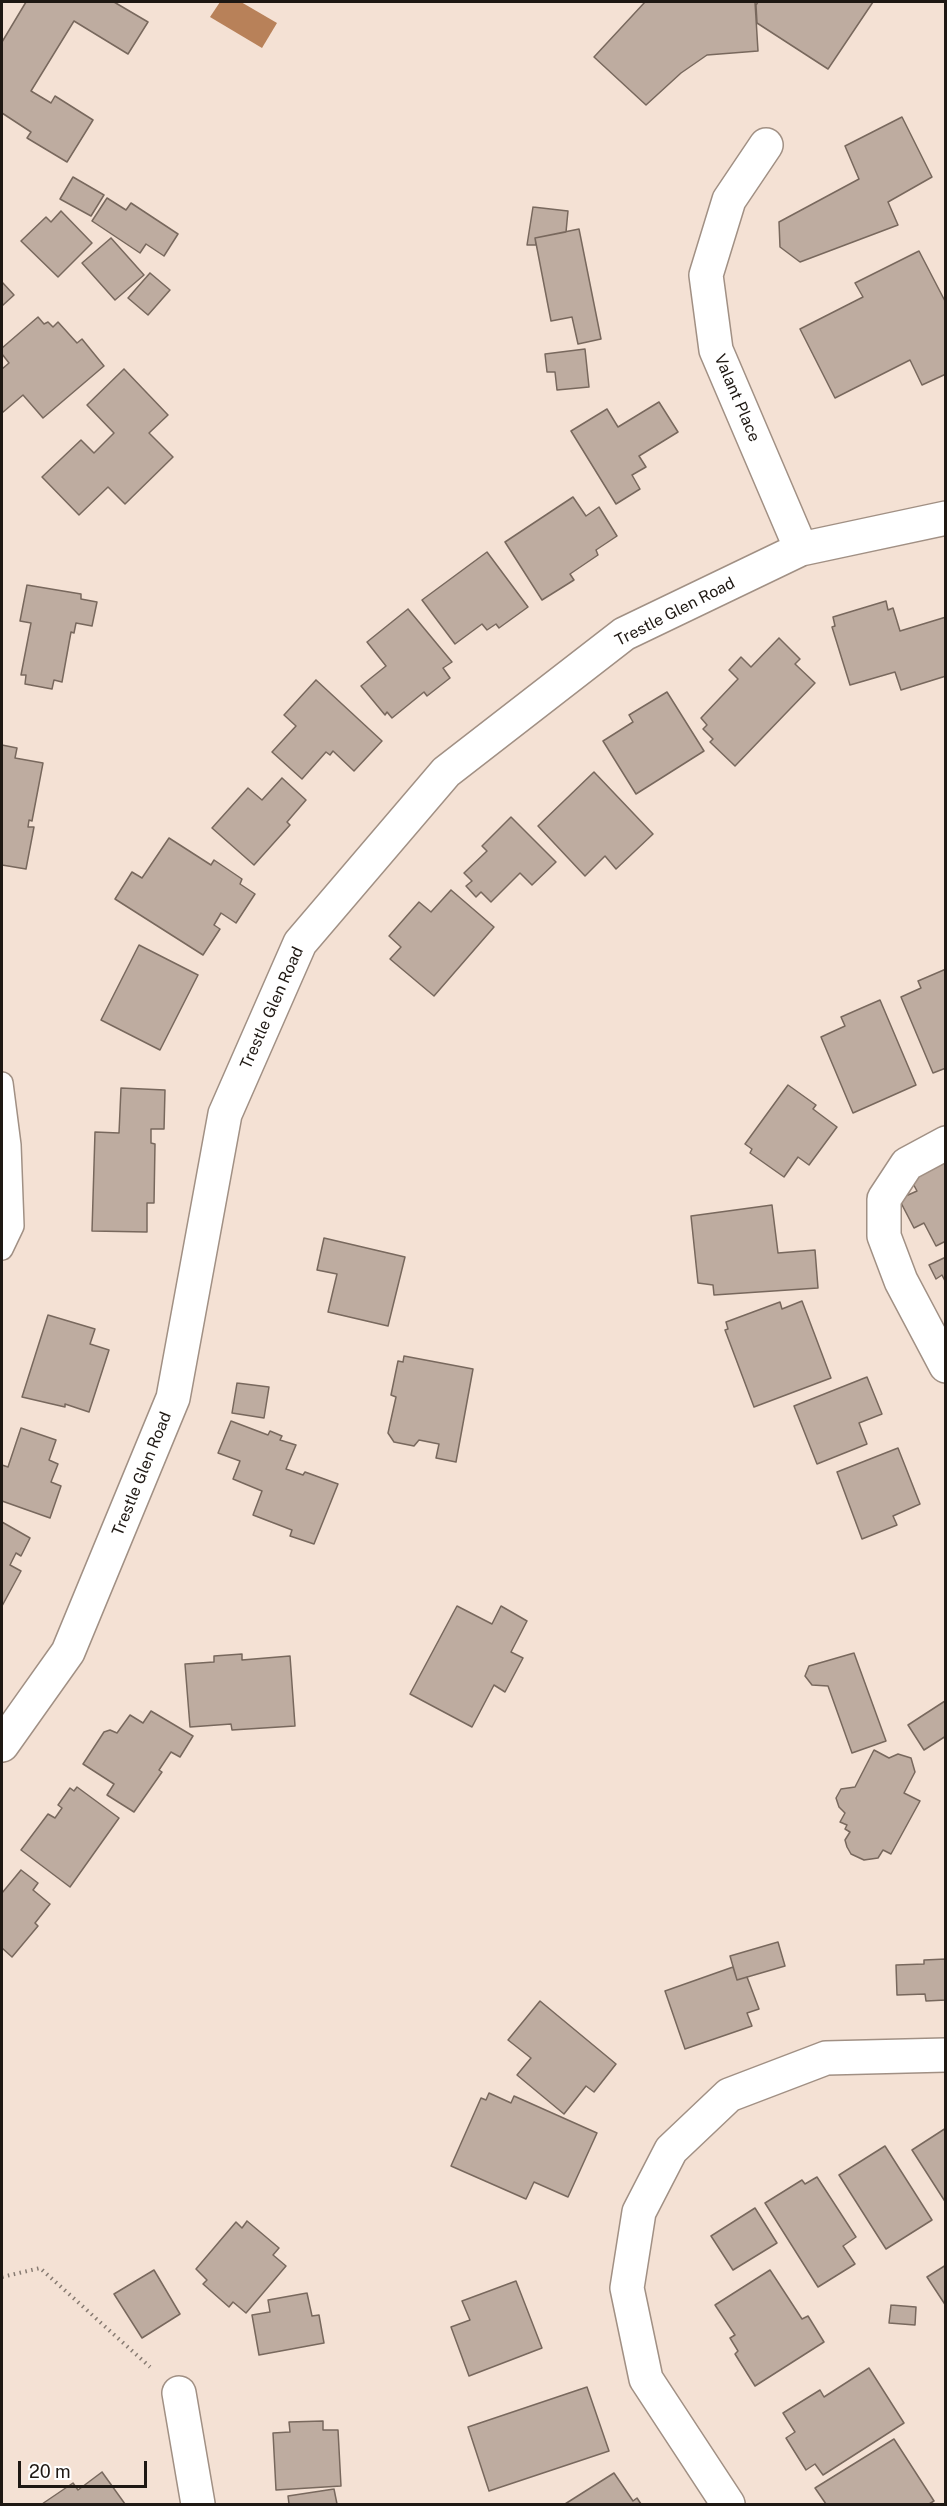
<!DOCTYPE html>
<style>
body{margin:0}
#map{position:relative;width:947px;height:2506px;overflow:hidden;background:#f4e1d4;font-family:"Public Sans",sans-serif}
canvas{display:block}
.frame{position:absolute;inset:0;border:3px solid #1e1813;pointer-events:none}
.scale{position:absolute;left:18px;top:2461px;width:129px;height:27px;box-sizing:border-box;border:3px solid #1e1813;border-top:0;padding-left:8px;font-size:18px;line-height:21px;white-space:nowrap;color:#1e1813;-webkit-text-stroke:4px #fff;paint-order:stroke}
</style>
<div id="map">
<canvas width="947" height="2506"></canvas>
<div class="frame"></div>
<div class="scale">20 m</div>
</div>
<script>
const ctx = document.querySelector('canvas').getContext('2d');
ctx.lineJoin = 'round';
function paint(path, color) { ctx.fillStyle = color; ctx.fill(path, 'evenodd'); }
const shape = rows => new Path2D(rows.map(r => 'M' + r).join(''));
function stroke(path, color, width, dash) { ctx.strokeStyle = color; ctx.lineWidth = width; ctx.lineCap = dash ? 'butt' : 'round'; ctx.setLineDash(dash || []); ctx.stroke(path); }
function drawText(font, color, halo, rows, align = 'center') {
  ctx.font = font + ' "Public Sans",sans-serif'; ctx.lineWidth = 6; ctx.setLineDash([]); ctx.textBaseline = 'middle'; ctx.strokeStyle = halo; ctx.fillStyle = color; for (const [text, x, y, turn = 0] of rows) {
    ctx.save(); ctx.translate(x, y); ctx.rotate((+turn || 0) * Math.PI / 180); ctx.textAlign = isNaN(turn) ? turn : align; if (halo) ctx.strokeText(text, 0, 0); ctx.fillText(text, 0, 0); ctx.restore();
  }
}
paint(shape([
 [220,2,241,2,277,23,262,48,210,17]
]), '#b88159');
const building = shape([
 [26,2,114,2,148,22,128,54,74,21,31,91,51,103,55,96,93,120,67,162,27,138,31,132,2,113,2,42,26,2],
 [645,2,755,2,758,51,707,55,681,73,646,105,594,57,645,2],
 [758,2,873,2,828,69,757,23,756,5,758,2],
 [902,117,932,177,888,202,898,225,800,262,780,247,779,222,859,179,845,146,902,117],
 [73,177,104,195,91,216,60,199,73,177],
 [107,198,126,210,131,203,178,234,164,256,146,244,140,253,92,221,107,198],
 [533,207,568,211,566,232,535,238,536,245,527,245,533,207],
 [61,211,92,243,58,277,21,241,46,217,51,222,61,211],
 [579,229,601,339,578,344,572,317,551,321,535,238,579,229],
 [111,238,144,275,115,300,82,263,111,238],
 [919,251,946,303,946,374,922,385,910,360,835,398,800,329,863,297,855,283,919,251],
 [150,273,170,290,148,315,128,298,150,273],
 [2,282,14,295,2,306,2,282],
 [38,317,44,324,48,322,53,327,58,322,77,343,82,339,104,366,43,418,23,395,2,413,2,369,9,363,2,354,2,348,38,317],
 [585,349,589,387,557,390,555,372,547,372,545,354,585,349],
 [124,369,168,415,149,433,173,457,125,504,108,487,79,515,42,477,81,440,94,453,114,433,87,405,124,369],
 [659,402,678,432,639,456,646,467,632,475,640,489,616,504,571,431,607,409,618,427,659,402],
 [573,497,586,516,599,507,617,536,596,550,598,555,570,574,574,580,542,600,505,542,573,497],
 [487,552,528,607,499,628,496,624,487,630,482,624,455,644,422,600,487,552],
 [27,585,81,594,81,599,97,602,92,626,76,623,74,633,71,632,62,682,54,680,52,689,25,684,26,675,21,675,31,623,20,621,27,585],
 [886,601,888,610,893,608,900,631,946,617,946,676,901,690,895,672,850,685,832,627,835,626,833,617,886,601],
 [408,609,452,662,443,668,450,678,427,696,424,692,392,718,387,712,385,715,361,686,386,666,367,642,408,609],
 [779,638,800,659,795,664,815,683,735,766,710,742,713,739,703,729,707,725,701,718,738,679,729,670,741,657,751,667,779,638],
 [316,680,382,741,354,771,333,751,330,755,326,752,302,779,272,752,296,726,284,715,316,680],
 [667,692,704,751,636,794,603,741,633,722,629,715,667,692],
 [2,745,17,748,15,758,43,763,32,821,29,820,28,827,34,827,26,869,2,865,2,745],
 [594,772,653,834,616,869,605,856,585,876,538,826,594,772],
 [282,778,306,800,287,822,290,825,254,865,212,828,248,788,262,800,282,778],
 [511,817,556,862,532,885,520,873,491,902,481,892,476,897,466,886,472,881,464,873,487,851,482,846,511,817],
 [169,838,211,865,214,860,242,879,240,884,255,894,236,923,221,913,214,925,220,929,203,955,115,899,132,872,142,878,169,838],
 [451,890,494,927,434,996,390,959,401,947,389,936,419,902,431,912,451,890],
 [139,945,198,975,160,1050,101,1020,139,945],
 [946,969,946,1068,933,1073,901,997,921,988,918,981,946,969],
 [880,1000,916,1085,853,1113,821,1037,845,1026,841,1017,880,1000],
 [788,1085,816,1105,813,1109,837,1127,809,1165,798,1157,784,1177,750,1153,752,1149,745,1144,788,1085],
 [121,1088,165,1090,164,1129,151,1129,151,1143,155,1144,154,1203,147,1203,147,1232,92,1231,95,1132,119,1133,121,1088],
 [946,1162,946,1241,936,1246,924,1223,914,1228,899,1199,917,1191,911,1180,946,1162],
 [772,1205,778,1253,815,1250,818,1288,714,1295,713,1285,698,1283,691,1216,772,1205],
 [324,1238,405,1257,388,1326,328,1312,337,1274,317,1270,324,1238],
 [946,1257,946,1283,942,1275,936,1279,929,1265,946,1257],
 [802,1301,831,1378,754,1407,725,1330,728,1329,726,1322,780,1302,782,1309,802,1301],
 [48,1315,95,1329,90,1344,109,1350,89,1412,65,1404,65,1407,22,1397,48,1315],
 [404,1356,473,1369,456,1462,436,1458,439,1444,419,1440,414,1446,394,1442,388,1433,396,1397,391,1395,398,1361,403,1362,404,1356],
 [867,1377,882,1414,859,1423,867,1444,817,1464,794,1406,867,1377],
 [237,1383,269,1387,264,1418,232,1413,237,1383],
 [231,1421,268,1435,270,1431,282,1436,280,1440,296,1445,286,1469,303,1475,305,1472,338,1484,314,1544,290,1536,292,1530,253,1515,262,1491,233,1479,240,1461,218,1453,231,1421],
 [21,1428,56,1440,49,1460,58,1464,51,1482,61,1486,50,1518,2,1501,2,1465,8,1467,21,1428],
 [898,1448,920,1504,893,1516,897,1525,862,1539,837,1472,898,1448],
 [2,1522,30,1538,21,1556,16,1553,10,1565,21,1571,2,1606,2,1522],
 [457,1606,492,1624,501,1606,527,1621,511,1652,523,1658,505,1692,494,1685,472,1727,410,1694,457,1606],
 [854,1653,886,1741,852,1753,828,1686,812,1685,805,1676,809,1666,854,1653],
 [242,1654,242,1660,290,1656,295,1726,232,1730,231,1724,190,1727,185,1664,214,1662,214,1656,242,1654],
 [945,1701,946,1736,924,1750,908,1725,945,1701],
 [151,1711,193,1736,180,1757,171,1752,159,1770,162,1772,134,1812,107,1795,114,1784,83,1764,104,1732,110,1730,117,1733,130,1715,143,1723,151,1711],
 [874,1750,889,1758,898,1754,911,1758,915,1772,904,1793,920,1801,891,1854,883,1850,878,1858,864,1860,851,1854,847,1847,845,1840,850,1832,845,1829,847,1825,840,1822,845,1813,839,1807,836,1798,841,1789,855,1787,874,1750],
 [77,1787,119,1818,70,1887,21,1850,48,1814,55,1818,62,1808,58,1805,70,1788,74,1791,77,1787],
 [21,1870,38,1883,33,1890,50,1904,35,1923,38,1926,12,1957,2,1948,2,1893,21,1870],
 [778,1942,785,1966,737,1980,730,1956,778,1942],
 [946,1959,946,2000,926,2001,925,1994,897,1995,896,1965,924,1964,924,1960,946,1959],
 [733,1967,737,1980,747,1977,759,2009,747,2013,752,2026,685,2049,665,1991,733,1967],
 [540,2001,616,2064,594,2092,586,2086,564,2114,517,2075,531,2058,508,2040,540,2001],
 [489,2093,511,2103,514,2096,597,2133,568,2197,534,2182,526,2199,451,2166,481,2098,486,2100,489,2093],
 [946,2128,946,2203,912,2150,946,2128],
 [885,2146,932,2220,886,2249,839,2175,885,2146],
 [817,2177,856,2237,843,2246,855,2264,818,2287,765,2203,802,2180,805,2184,817,2177],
 [755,2208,777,2243,733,2270,711,2236,755,2208],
 [247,2221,279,2248,273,2255,286,2266,246,2313,233,2302,229,2307,203,2284,207,2280,196,2269,236,2222,242,2228,247,2221],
 [946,2265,946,2306,927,2277,946,2265],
 [154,2270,180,2314,142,2338,114,2294,154,2270],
 [770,2270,802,2319,808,2316,824,2342,755,2386,735,2354,738,2351,730,2338,735,2335,715,2305,770,2270],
 [516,2281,542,2348,469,2376,451,2327,470,2320,462,2301,516,2281],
 [307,2293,312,2316,319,2315,324,2343,259,2355,252,2315,270,2312,268,2300,307,2293],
 [891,2305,916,2307,915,2325,889,2323,891,2305],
 [869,2368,904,2423,823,2475,815,2464,806,2470,786,2438,795,2432,783,2413,820,2390,824,2397,869,2368],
 [587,2387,609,2451,489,2491,468,2427,587,2387],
 [323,2421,323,2430,338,2430,341,2486,276,2490,273,2433,290,2432,289,2422,323,2421],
 [894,2439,934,2501,929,2504,826,2504,815,2488,894,2439],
 [102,2472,125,2504,42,2504,73,2483,78,2490,102,2472],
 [614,2473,633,2501,637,2498,641,2504,565,2504,614,2473],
 [334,2489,337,2504,289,2504,288,2496,334,2489]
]);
paint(building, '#beaca0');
stroke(building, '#78685d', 1.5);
const service = shape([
 [2,1083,10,1145,13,1226,2,1249]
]);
const minor = shape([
 [766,145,729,200,706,275,716,350,801,549],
 [946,1143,907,1164,884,1199,884,1236,901,1281,946,1366],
 [2,1745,68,1652,173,1398,225,1114,300,943,446,772,624,634,801,549,946,518],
 [179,2393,198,2504],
 [728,2504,646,2379,627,2288,639,2212,671,2150,729,2095,826,2058,946,2055]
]);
stroke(service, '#a19084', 24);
stroke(minor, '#a19084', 36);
stroke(shape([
 [2,2277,40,2268,150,2367]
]), '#877b72', 4, [1.5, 4.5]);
stroke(service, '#fff', 21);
stroke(minor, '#fff', 33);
drawText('16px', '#1e1813', '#fff', [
 ["Valant Place",737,398,67],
 ["Trestle Glen Road",675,612,-27],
 ["Trestle Glen Road",272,1008,-66],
 ["Trestle Glen Road",142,1474,-68]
]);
</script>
